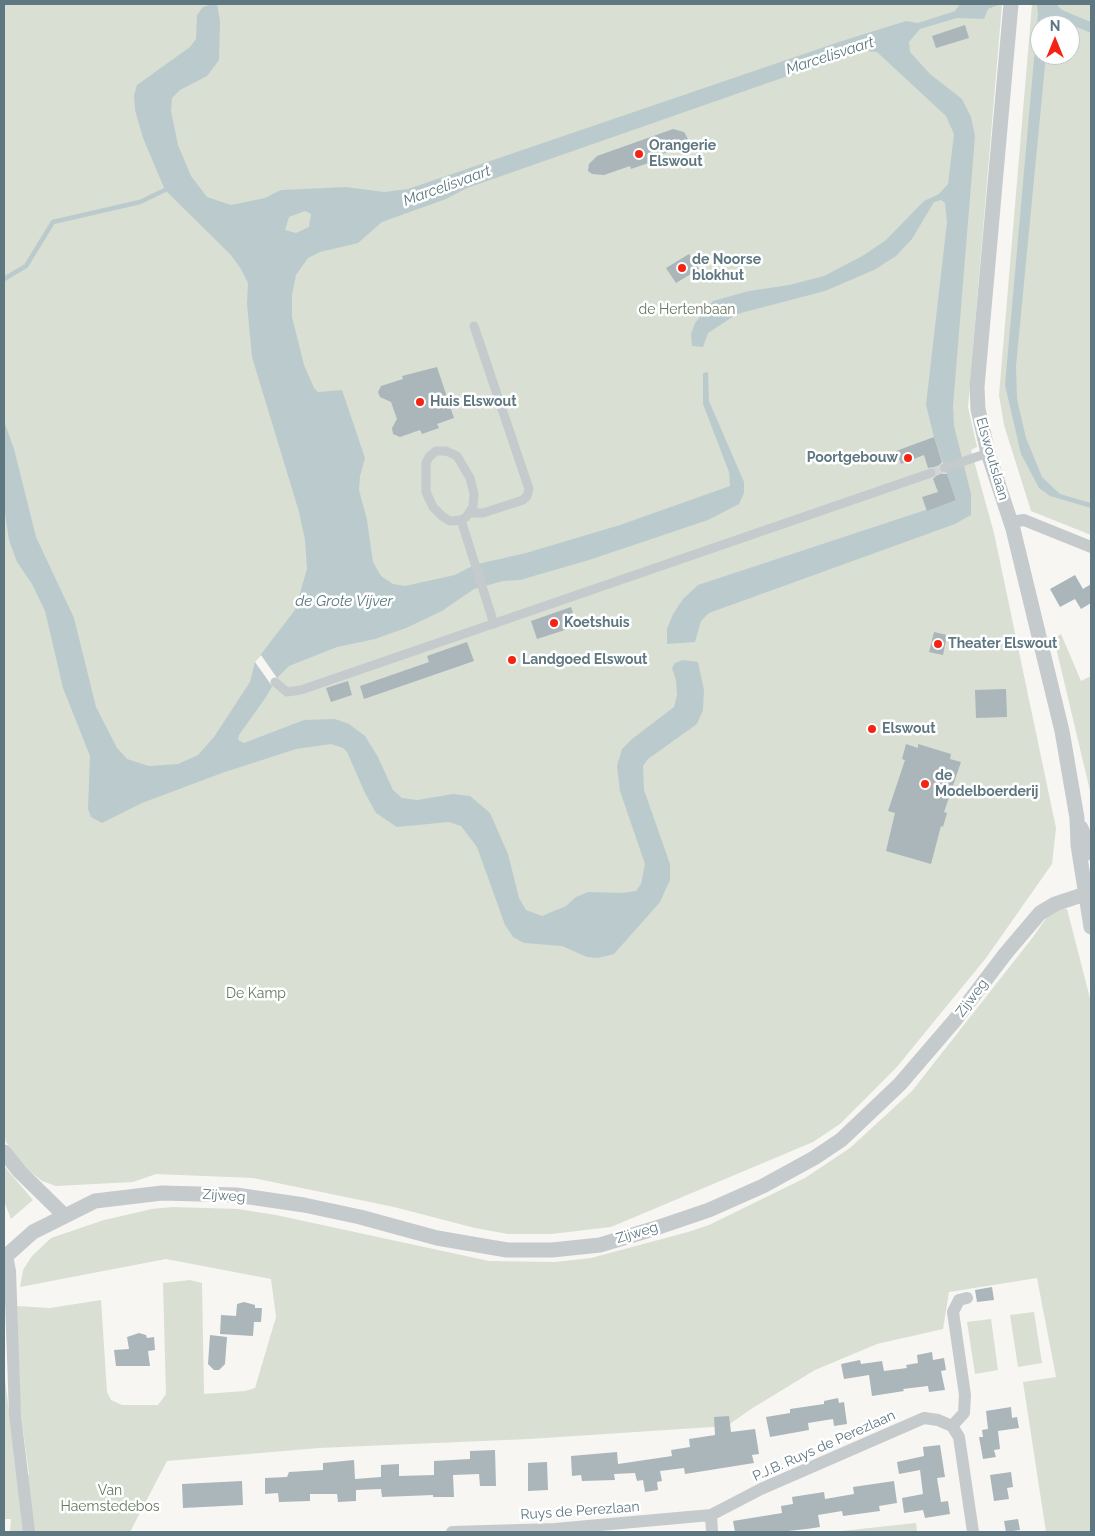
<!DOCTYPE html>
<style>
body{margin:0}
#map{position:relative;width:1095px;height:1536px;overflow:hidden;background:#f7f6f2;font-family:Raleway,sans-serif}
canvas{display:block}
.frame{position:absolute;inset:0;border:5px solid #5e7781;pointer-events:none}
.north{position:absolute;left:1030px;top:15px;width:50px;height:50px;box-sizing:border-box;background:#fff;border:1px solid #bfc9cd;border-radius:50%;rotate:0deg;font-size:14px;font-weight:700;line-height:20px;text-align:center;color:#5e7781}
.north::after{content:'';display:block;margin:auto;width:18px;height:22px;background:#f52314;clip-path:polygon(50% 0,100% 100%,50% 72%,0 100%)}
</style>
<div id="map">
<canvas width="1095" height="1536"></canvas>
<div class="frame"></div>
<div class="north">N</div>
</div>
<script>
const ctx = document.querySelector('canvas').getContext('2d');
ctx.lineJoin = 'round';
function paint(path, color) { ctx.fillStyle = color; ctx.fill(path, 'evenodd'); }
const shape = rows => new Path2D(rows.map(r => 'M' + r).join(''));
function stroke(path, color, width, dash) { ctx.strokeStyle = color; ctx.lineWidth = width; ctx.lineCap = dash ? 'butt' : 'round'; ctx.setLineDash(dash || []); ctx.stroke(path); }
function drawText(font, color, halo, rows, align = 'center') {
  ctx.font = font + ' Raleway,sans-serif'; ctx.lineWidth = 5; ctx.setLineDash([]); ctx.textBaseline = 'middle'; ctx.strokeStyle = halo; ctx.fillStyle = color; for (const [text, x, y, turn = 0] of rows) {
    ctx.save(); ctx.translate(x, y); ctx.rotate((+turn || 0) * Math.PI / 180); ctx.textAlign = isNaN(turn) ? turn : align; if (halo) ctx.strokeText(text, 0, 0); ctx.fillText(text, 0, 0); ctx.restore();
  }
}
paint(shape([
 [4,4,1002,4,968,407,977,447,971,450,994,533,1056,828,1052,864,986,958,896,1068,840,1124,813,1142,611,1227,551,1234,508,1234,475,1228,394,1207,253,1178,156,1174,133,1182,56,1186,42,1181,22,1165,6,1142,4,1132],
 [1032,4,1091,4,1091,535,1031,511,1004,425,999,395],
 [1040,25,1070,25,1070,55,1040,55],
 [1061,634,1081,681,1091,676,1091,795,1054,639],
 [1058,908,1067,909,1091,1002,1091,1532,1046,1532,1023,1382,1056,1377,1037,1278,949,1292,943,1329,877,1344,815,1370,751,1409,727,1426,529,1439,319,1448,167,1461,130,1532,10,1532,11,1519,4,1519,4,1371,17,1476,29,1475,20,1407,17,1306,50,1308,101,1300,107,1392,111,1400,122,1405,158,1405,166,1394,163,1283,190,1280,202,1283,204,1394,245,1391,255,1388,276,1317,271,1279,166,1259,20,1287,23,1270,32,1256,51,1238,104,1220,152,1209,173,1207,238,1209,276,1215,489,1261,555,1262,591,1258,688,1232,709,1225,805,1178,850,1148,912,1091,1033,937,1049,914],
 [4,1166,33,1200,11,1219,4,1201],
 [1034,1312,1042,1363,1018,1367,1010,1315],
 [991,1319,998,1370,975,1374,967,1322],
 [916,1523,917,1532,832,1532]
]), '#d9dfd3');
paint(shape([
 [212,4,217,4,220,21,219,60,207,76,180,90,172,98,171,111,178,145,191,176,207,197,231,205,265,198,281,190,346,187,384,192,408,189,842,41,906,21,918,23,955,11,960,4,1001,4,988,9,984,19,957,18,920,29,909,42,910,52,930,74,962,99,971,117,975,136,953,406,954,426,971,494,971,515,955,524,709,613,701,621,695,642,667,644,667,629,673,614,683,599,698,585,956,500,934,437,926,405,947,222,945,203,941,200,934,202,912,239,896,256,874,270,825,291,737,314,708,333,703,347,692,346,691,334,695,323,713,301,749,291,789,285,824,276,864,255,886,240,924,201,939,194,948,184,954,134,946,116,877,52,864,51,802,71,467,188,446,199,382,222,358,243,320,252,308,258,296,275,292,295,292,317,304,365,314,388,318,392,342,390,365,458,360,476,359,490,367,520,373,562,381,576,393,584,405,586,455,575,468,568,482,563,526,553,620,525,730,486,729,472,703,404,703,373,708,372,709,401,744,482,744,493,739,504,708,520,589,560,520,580,503,581,474,589,442,611,406,628,375,639,337,647,289,666,277,678,266,697,239,735,238,740,244,743,304,720,335,719,349,724,365,736,378,757,393,790,402,798,417,800,453,794,470,796,490,813,508,854,519,898,526,910,542,916,566,906,576,897,588,892,622,893,636,891,641,884,645,864,620,791,617,766,622,749,632,739,674,707,677,695,676,680,672,668,675,663,683,660,698,662,704,690,703,710,697,724,648,759,643,766,644,790,670,864,670,880,660,902,614,954,598,958,587,957,562,946,524,943,513,937,505,925,477,847,461,826,449,822,397,827,376,813,365,793,347,752,343,748,331,744,296,749,222,773,142,803,102,823,91,817,88,809,90,756,63,688,45,611,32,584,17,562,9,540,4,507,4,421,14,449,36,537,74,618,96,707,117,748,127,759,149,766,178,764,198,755,214,737,250,682,255,662,295,610,307,569,305,540,299,512,252,357,247,304,248,283,241,269,230,254,165,190,143,138,135,110,134,95,137,85,190,47,196,39,197,15,203,7],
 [305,211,311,214,309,227,296,233,285,230,289,217],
 [1035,4,1056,4,1062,10,1091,22,1091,33,1058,19,1050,21,1049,25,1040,25,1040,55,1046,55,1016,366,1017,399,1026,438,1042,477,1060,494,1091,503,1091,508,1050,496,1039,488,1021,454,1005,385,1038,14,1037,5]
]), '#bbcbcd');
paint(shape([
 [261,655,277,678,272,686,255,662]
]), '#f7f6f2');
stroke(shape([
 [4,279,26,266,53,222,140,202,165,190]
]), '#bbcbcd', 4.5);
paint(shape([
 [965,25,969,38,936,48,932,36],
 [673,129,684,132,688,139,679,148,653,157,654,161,631,169,630,166,604,175,592,174,588,171,589,164,597,156],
 [689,254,699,269,676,283,666,268],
 [437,367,454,418,437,424,439,428,422,434,420,430,400,437,393,434,392,428,397,419,391,402,380,397,378,392,381,386,403,379,402,376],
 [934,437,942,462,938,466,938,470,942,474,947,474,956,500,927,511,922,497,938,492,933,479,937,475,937,471,933,467,928,468,924,455,901,464,896,451],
 [1075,575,1083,589,1091,584,1091,603,1081,609,1075,599,1060,607,1050,589],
 [571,607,577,626,537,639,531,621],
 [934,632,947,635,943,655,929,652],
 [467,642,474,661,364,699,360,686,429,662,427,656],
 [348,681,352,695,331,702,326,688],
 [1006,689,1007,717,976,718,975,690],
 [906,744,918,748,918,744,951,754,950,759,961,762,944,812,947,813,943,827,941,826,931,864,886,851,895,813,888,811,905,760,902,759],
 [992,1287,994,1300,977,1302,975,1290],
 [244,1302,255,1305,255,1308,262,1308,261,1322,254,1322,253,1336,220,1334,221,1315,236,1316,237,1304],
 [139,1333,146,1335,147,1338,154,1337,155,1350,148,1351,150,1366,116,1366,114,1350,129,1349,127,1337],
 [210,1335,227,1337,225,1364,219,1370,214,1370,208,1364],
 [932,1352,933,1360,944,1358,946,1370,941,1371,945,1390,929,1392,928,1386,903,1389,904,1391,872,1396,869,1375,844,1379,841,1364,860,1360,861,1364,882,1361,884,1371,907,1368,906,1365,918,1363,917,1355],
 [838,1398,839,1403,844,1402,847,1424,834,1426,833,1419,808,1423,809,1430,770,1437,766,1417,790,1413,790,1409,824,1404,824,1401],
 [1011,1407,1012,1418,1017,1417,1019,1428,998,1431,1000,1449,994,1450,996,1457,983,1459,979,1437,983,1437,982,1430,988,1429,986,1411],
 [729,1416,731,1432,755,1429,759,1454,752,1455,754,1463,685,1474,684,1468,660,1471,662,1481,657,1482,658,1490,645,1492,643,1480,637,1481,635,1473,614,1474,615,1480,582,1481,581,1475,572,1476,571,1456,617,1452,618,1464,672,1456,671,1450,690,1447,689,1439,715,1435,714,1417],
 [940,1445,945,1477,937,1478,941,1502,948,1501,950,1514,925,1518,923,1510,904,1513,902,1498,923,1494,920,1470,899,1474,897,1462,924,1456,923,1447],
 [495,1450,496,1486,480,1486,479,1474,453,1475,454,1497,433,1497,433,1495,382,1497,381,1489,356,1490,356,1501,338,1502,337,1494,310,1494,310,1501,279,1502,278,1493,265,1494,265,1478,287,1477,289,1472,323,1470,323,1463,354,1460,355,1479,381,1477,381,1465,399,1464,399,1476,434,1475,434,1461,470,1459,470,1451],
 [547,1462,548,1490,528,1491,528,1463],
 [1011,1472,1013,1487,1007,1488,1009,1499,994,1501,990,1475],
 [242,1481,243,1505,183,1508,182,1484],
 [894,1481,897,1503,879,1506,880,1511,843,1516,842,1511,818,1515,820,1527,807,1529,778,1532,735,1532,733,1521,782,1513,781,1506,793,1504,792,1497,824,1492,825,1499,854,1494,853,1487],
 [1018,1519,1020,1530,1006,1532,1004,1521]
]), '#abb6ba');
stroke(shape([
 [931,473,944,468]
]), '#d1d6d6', 9, [9, 4.5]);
stroke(shape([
 [436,451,446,451,457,456,470,478,474,494,473,507,466,517,461,520,450,521,442,516,433,507,426,492,426,463,429,457,436,451],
 [944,468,988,453],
 [469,513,483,513,523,500,527,496,529,489,474,326],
 [461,520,494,624],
 [275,682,287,692,301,690,931,473]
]), '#c5cacd', 9);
stroke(shape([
 [1011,522,1024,520,1091,547],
 [7,1255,10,1271,15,1415,29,1532],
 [952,1426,964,1413,965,1395,953,1312,959,1300,967,1298],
 [711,1515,712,1532],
 [452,1532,555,1529,711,1515,761,1489,924,1418,938,1420,952,1426,959,1437,973,1532]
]), '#c5cacd', 12);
stroke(shape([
 [1011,4,977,387,978,409,988,453,1013,529,1062,731,1077,818,1078,845,1091,927],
 [1081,828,1091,853],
 [4,1152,20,1172,64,1215],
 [4,1258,33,1232,95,1201,162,1193,236,1195,304,1205,360,1217,437,1238,507,1250,552,1250,600,1245,656,1228,709,1210,763,1186,814,1158,841,1140,900,1084,955,1020,1006,953,1040,913,1055,904,1091,892]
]), '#c5cacd', 15);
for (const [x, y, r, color] of [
 [639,154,5,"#f52314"],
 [682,268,5,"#f52314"],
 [420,402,5,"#f52314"],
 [908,458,5,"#f52314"],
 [554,623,5,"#f52314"],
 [938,644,5,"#f52314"],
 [512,660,5,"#f52314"],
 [872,729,5,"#f52314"],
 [925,784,5,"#f52314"]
]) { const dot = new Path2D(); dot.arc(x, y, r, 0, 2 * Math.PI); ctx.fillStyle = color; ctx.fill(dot); stroke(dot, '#fff', 2); }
drawText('bold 14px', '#5e7781', '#fff', [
 ["Orangerie",649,146],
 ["Elswout",649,162],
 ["de Noorse",692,260],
 ["blokhut",692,276],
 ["Huis Elswout",430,402],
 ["Poortgebouw",898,458,"right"],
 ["Koetshuis",564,623],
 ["Theater Elswout",948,644],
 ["Landgoed Elswout",522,660],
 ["Elswout",882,729],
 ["de",935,776],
 ["Modelboerderij",935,792]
], 'left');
drawText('14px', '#67785e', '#fff', [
 ["de Hertenbaan",687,310],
 ["De Kamp",256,994],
 ["Van",110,1491],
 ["Haemstedebos",110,1507]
]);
drawText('14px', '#5e7781', '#fff', [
 ["Elswoutslaan",992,459,74],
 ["Zijweg",972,998,-53],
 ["Zijweg",224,1196,4],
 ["Zijweg",637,1233,-17],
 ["P.J.B. Ruys de Perezlaan",824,1446,-24],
 ["Ruys de Perezlaan",580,1511,-4]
]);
drawText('italic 15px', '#59787c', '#fff', [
 ["Marcelisvaart",830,56,-18],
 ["Marcelisvaart",447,186,-20],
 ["de Grote Vijver",344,601]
]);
</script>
